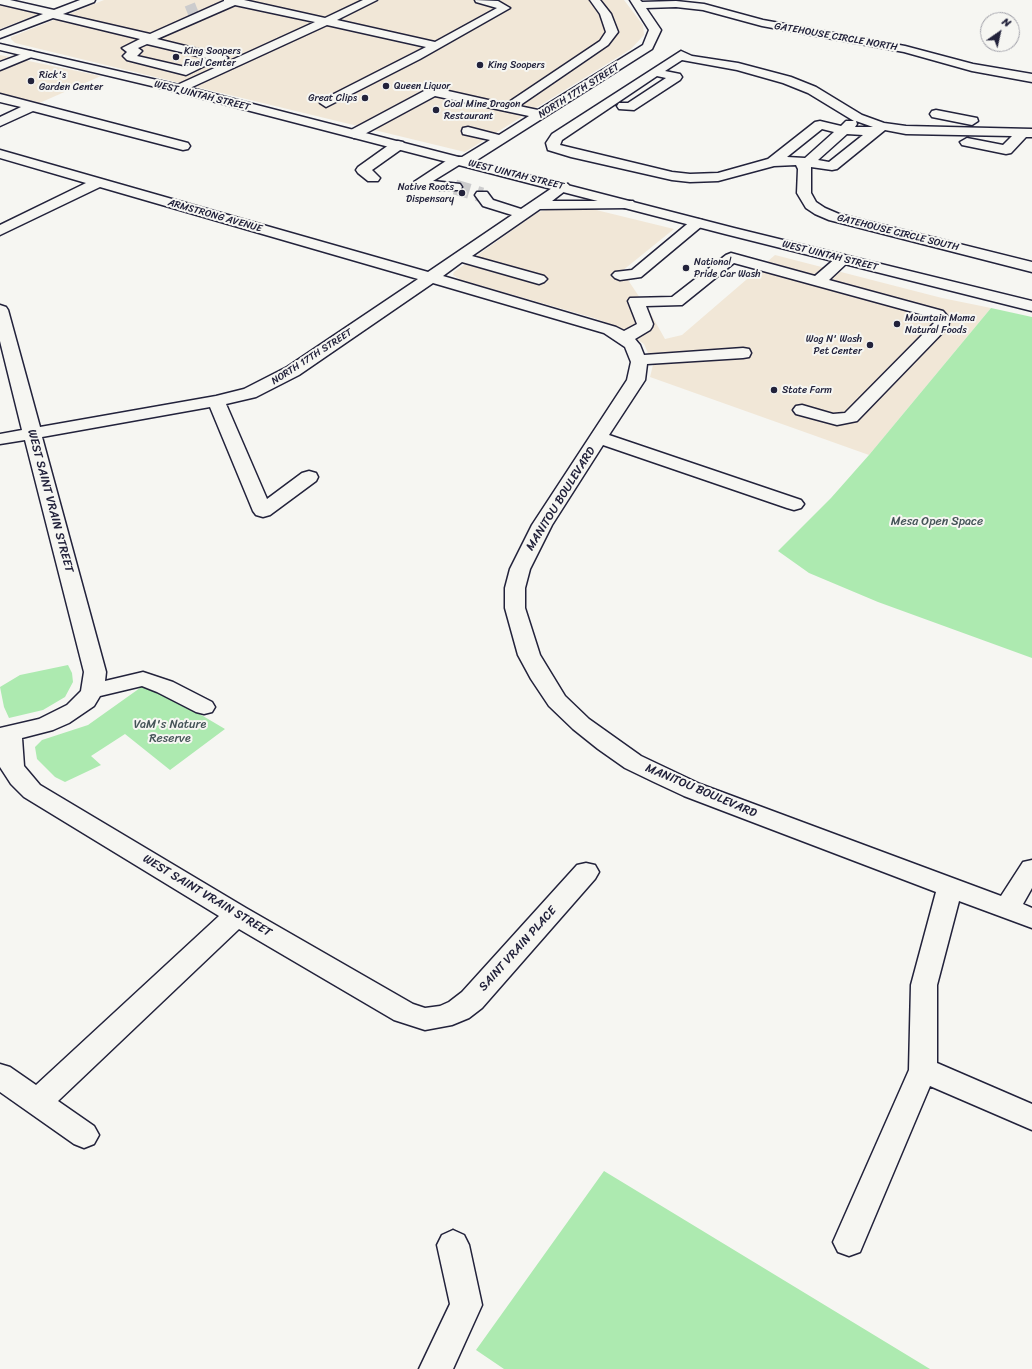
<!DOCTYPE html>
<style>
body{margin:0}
#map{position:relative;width:1032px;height:1369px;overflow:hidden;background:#f6f6f2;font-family:Sriracha,sans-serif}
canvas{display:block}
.north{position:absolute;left:980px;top:12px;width:40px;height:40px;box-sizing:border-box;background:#f6f6f2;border:1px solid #a1a1a9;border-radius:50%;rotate:34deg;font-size:11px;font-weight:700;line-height:16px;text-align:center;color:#22223b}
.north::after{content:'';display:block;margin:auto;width:14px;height:18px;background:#22223b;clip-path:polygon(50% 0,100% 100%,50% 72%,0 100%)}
</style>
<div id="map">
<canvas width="1032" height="1369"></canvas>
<div class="north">N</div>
</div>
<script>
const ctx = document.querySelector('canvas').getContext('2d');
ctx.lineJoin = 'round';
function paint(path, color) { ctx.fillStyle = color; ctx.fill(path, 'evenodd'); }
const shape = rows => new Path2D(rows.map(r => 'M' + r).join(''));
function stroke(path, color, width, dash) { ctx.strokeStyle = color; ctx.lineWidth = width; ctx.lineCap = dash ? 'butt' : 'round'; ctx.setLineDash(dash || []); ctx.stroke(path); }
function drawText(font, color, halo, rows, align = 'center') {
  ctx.font = font + ' Sriracha,sans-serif'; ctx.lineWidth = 4; ctx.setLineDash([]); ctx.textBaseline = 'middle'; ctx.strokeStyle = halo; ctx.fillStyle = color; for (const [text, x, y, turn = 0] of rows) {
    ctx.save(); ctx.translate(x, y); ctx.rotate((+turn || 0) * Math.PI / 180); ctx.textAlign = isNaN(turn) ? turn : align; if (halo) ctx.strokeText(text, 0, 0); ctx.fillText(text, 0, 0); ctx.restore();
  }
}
paint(shape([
 [104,0,624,0,643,25,644,35,631,49,465,152,15,43,11,39,11,37],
 [0,2,44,12,0,29],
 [0,55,101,76,28,108,0,100],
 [588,208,674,229,622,271,652,316,665,339,682,335,775,255,942,298,991,308,869,455,650,377,653,365,644,344,618,327,594,318,461,280,453,275,454,272,538,212,550,209]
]), '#f1e7d7');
paint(shape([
 [991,308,1032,317,1032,658,878,602,809,573,778,551,831,498,869,455],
 [68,665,72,673,73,682,65,697,43,710,9,718,4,707,0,687,20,675],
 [147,683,225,729,170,770,125,734,91,756,101,765,65,782,55,777,37,759,35,747,42,740,88,725],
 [604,1171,930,1369,504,1369,476,1350]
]), '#adeab0');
stroke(shape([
 [187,12,197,8]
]), '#cccccd', 12, [12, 6]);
stroke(shape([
 [455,187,482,195]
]), '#cccccd', 15, [15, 8]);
const minor = shape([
 [0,0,10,0,54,10,80,0,95,0,94,2,63,14,150,34,224,1,224,0,244,0,325,18,363,0,377,0,337,20,435,42,497,8,476,2,475,0,498,1,510,8,420,59,326,107,320,103,322,100,426,47,327,25,179,93,173,89,175,86,315,22,235,5,157,39,226,56,228,58,222,62,217,60,186,75,127,60,123,56,127,52,122,48,140,39,53,18,0,38,0,31,43,14,0,4,0,0],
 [147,44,206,58,185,67,137,56,142,51,138,48,147,44],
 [590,0,600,0,611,14,618,32,608,45,519,106,538,110,643,45,649,30,630,0,640,0,642,2,676,1,704,4,763,20,905,46,973,64,1032,74,1032,82,972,71,904,52,762,26,703,10,676,7,646,8,661,30,652,49,469,165,459,165,433,181,460,184,462,187,460,190,437,190,416,185,414,182,452,157,462,157,490,140,463,134,462,131,463,128,468,127,499,135,529,116,435,96,359,137,354,138,348,134,349,131,424,91,435,88,506,104,600,41,606,32,600,14,590,0],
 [30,51,34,52,36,54,34,56,0,70,0,62,30,51],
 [681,51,692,56,738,63,791,77,816,87,862,115,884,123,906,126,1032,129,1032,137,1026,137,1011,153,1006,154,962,145,960,142,967,138,1003,145,1012,136,906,134,885,130,837,169,832,170,811,167,811,193,816,202,825,208,839,214,1032,262,1032,272,829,220,815,214,806,208,797,193,798,169,796,165,774,166,718,181,690,182,672,180,571,157,548,150,546,143,552,134,681,51],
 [682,60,737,70,783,83,808,93,854,121,846,121,841,126,820,121,815,122,768,159,718,173,690,174,672,172,560,145,562,140,657,76,666,78,628,103,619,103,617,106,619,109,634,110,680,80,682,77,680,74,665,71,682,60],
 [856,121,873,127,855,127,857,124,856,121],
 [822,129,834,132,805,158,787,157,822,129],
 [847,134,863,135,829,162,818,160,847,134],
 [0,94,188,143,190,146,188,149,183,150,33,111,0,126,0,117,21,107,0,102,0,94],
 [936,110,977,118,978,121,972,125,932,117,930,114,932,111,936,110],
 [398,141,403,142,405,145,403,148,372,170,380,178,378,181,368,181,358,173,356,170,358,167,393,142,398,141],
 [0,150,428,272,512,215,483,206,475,195,477,192,487,192,493,200,521,209,558,184,563,183,568,184,570,187,552,201,633,201,635,204,633,207,628,208,540,209,472,256,544,276,547,279,544,282,539,284,462,262,443,276,616,327,624,331,637,324,628,301,630,298,672,297,726,255,731,253,815,276,837,257,847,257,850,260,847,263,829,280,943,311,950,319,948,327,857,421,837,425,796,414,793,410,796,406,802,405,833,414,845,413,934,323,931,317,734,263,682,305,646,306,653,324,652,327,650,330,635,339,640,345,644,355,743,348,749,349,751,353,749,357,743,358,647,364,645,380,609,435,801,500,804,504,801,508,794,510,787,508,603,445,552,525,530,569,525,588,525,608,540,655,565,696,589,719,641,756,700,784,1001,896,1023,862,1032,860,1032,888,1023,904,1032,908,1032,928,959,901,937,985,937,1063,1032,1104,1032,1130,930,1086,860,1252,849,1256,838,1252,833,1242,909,1070,911,985,936,892,684,796,654,782,625,768,598,749,573,729,549,706,531,679,518,655,505,608,505,588,510,569,532,525,627,380,631,362,625,347,604,333,433,283,299,375,256,397,226,404,267,499,302,473,309,471,316,473,318,477,316,481,270,515,263,517,256,515,253,511,210,407,42,437,106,672,105,681,143,672,173,682,212,702,215,707,212,712,204,714,196,712,157,692,142,686,100,696,94,706,69,723,53,730,22,738,24,766,40,785,246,908,413,1004,425,1008,440,1006,449,1002,462,992,577,865,586,863,595,865,599,872,595,879,482,1008,469,1018,452,1025,425,1030,394,1020,239,929,58,1101,94,1126,99,1135,94,1144,84,1148,74,1144,0,1092,0,1064,10,1067,36,1085,219,916,24,797,11,784,0,767,0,728,39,719,67,705,81,691,84,672,25,440,0,444,0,434,22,430,0,341,0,305,6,307,8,310,40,427,216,396,244,389,287,367,418,279,100,187,0,235,0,225,86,183,0,158,0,150],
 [697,219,702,220,704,223,702,226,641,277,620,280,615,278,612,275,615,272,632,270,692,220,697,219],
 [453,1230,464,1235,469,1245,482,1305,453,1369,419,1369,450,1304,437,1245,442,1235,453,1230]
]);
const major = shape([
 [0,44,183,86,734,228,1032,301,1032,311,725,234,177,92,0,50,0,44]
]);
stroke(minor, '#22223b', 3);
stroke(major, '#22223b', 3);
paint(minor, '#f6f6f2');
paint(major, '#f6f6f2');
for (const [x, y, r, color] of [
 [176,57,4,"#22223b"],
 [480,65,4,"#22223b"],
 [31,81,4,"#22223b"],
 [386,86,4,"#22223b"],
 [365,98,4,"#22223b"],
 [436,110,4,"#22223b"],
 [462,193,4,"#22223b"],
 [686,268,4,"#22223b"],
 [897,324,4,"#22223b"],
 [870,345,4,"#22223b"],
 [774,390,4,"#22223b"]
]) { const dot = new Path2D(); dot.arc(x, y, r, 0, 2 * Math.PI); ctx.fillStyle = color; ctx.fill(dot); stroke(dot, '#f6f6f2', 1.5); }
drawText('10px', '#22223b', '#f6f6f2', [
 ["GATEHOUSE CIRCLE NORTH",836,37,10],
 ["NORTH 17TH STREET",579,91,-32],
 ["WEST UINTAH STREET",202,96,14],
 ["WEST UINTAH STREET",516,175,14],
 ["ARMSTRONG AVENUE",215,216,16],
 ["GATEHOUSE CIRCLE SOUTH",898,233,14],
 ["WEST UINTAH STREET",830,256,14],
 ["NORTH 17TH STREET",312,357,-33]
]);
drawText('10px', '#22223b', '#f6f6f2', [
 ["King Soopers",184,51],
 ["Fuel Center",184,63],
 ["King Soopers",488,65],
 ["Rick's",39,75],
 ["Garden Center",39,87],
 ["Queen Liquor",394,86],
 ["Great Clips",357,98,"right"],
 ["Coal Mine Dragon",444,104],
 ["Restaurant",444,116],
 ["Native Roots",454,187,"right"],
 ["Dispensary",454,199,"right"],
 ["National",694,262],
 ["Pride Car Wash",694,274],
 ["Mountain Mama",905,318],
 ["Natural Foods",905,330],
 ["Wag N' Wash",862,339,"right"],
 ["Pet Center",862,351,"right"],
 ["State Farm",782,390]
], 'left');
drawText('12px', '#22223b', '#f6f6f2', [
 ["MANITOU BOULEVARD",561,499,-58],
 ["WEST SAINT VRAIN STREET",50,501,75],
 ["MANITOU BOULEVARD",701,791,23],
 ["WEST SAINT VRAIN STREET",207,896,31],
 ["SAINT VRAIN PLACE",518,949,-48]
]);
drawText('12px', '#455458', '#f6f6f2', [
 ["Mesa Open Space",937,522],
 ["VaM's Nature",170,725],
 ["Reserve",170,739]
]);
</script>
